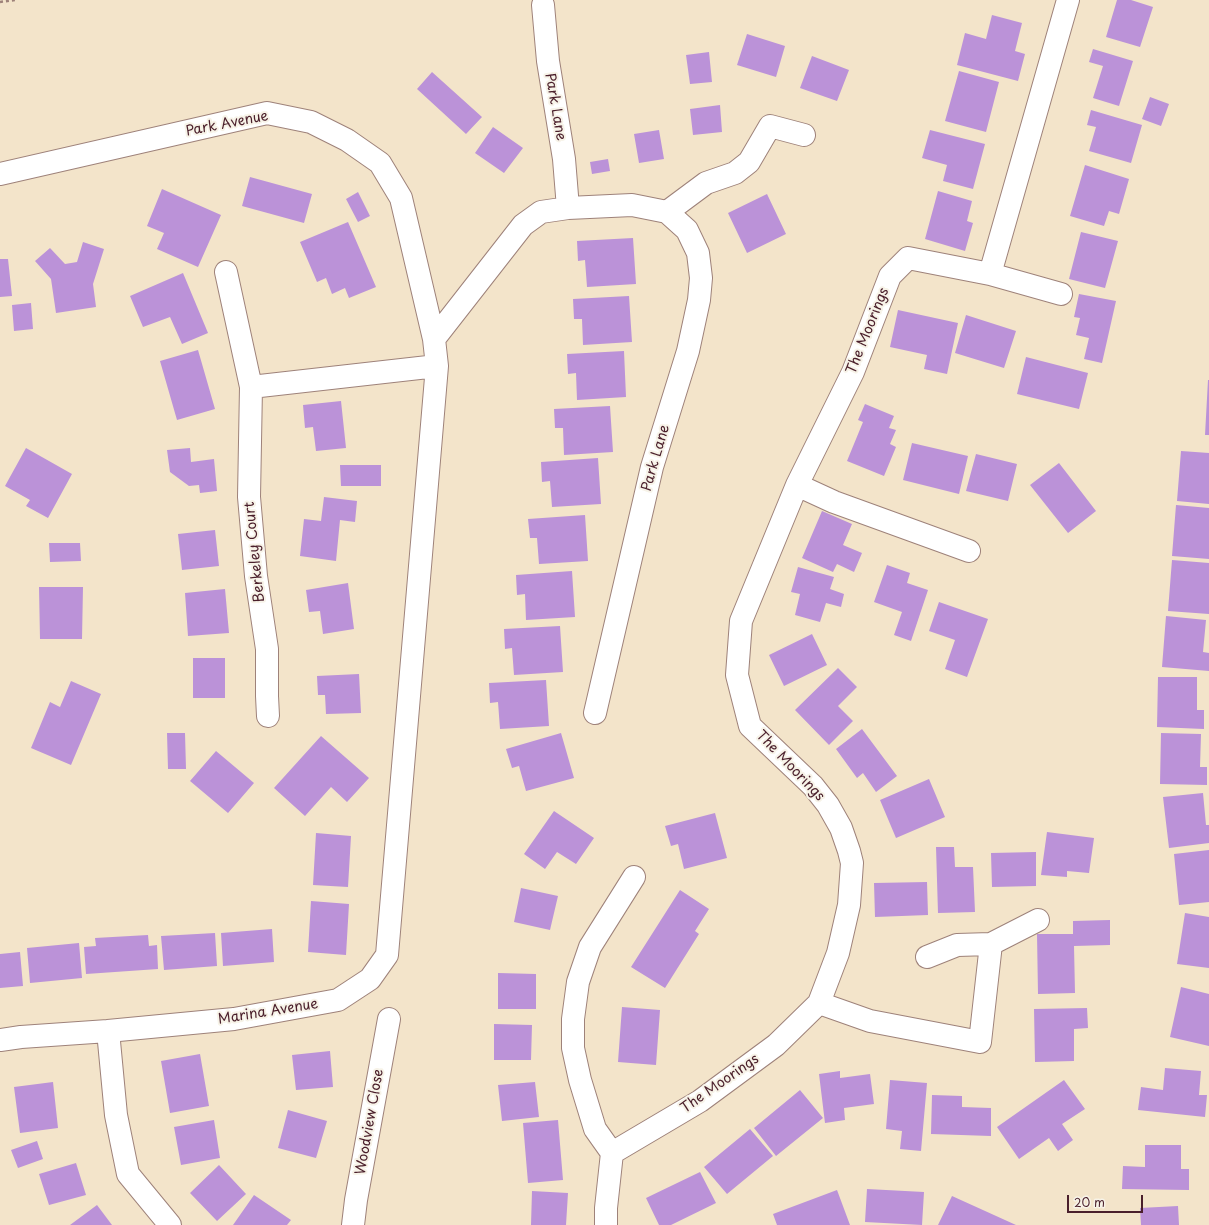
<!DOCTYPE html>
<style>
body{margin:0}
#map{position:relative;width:1209px;height:1225px;overflow:hidden;background:#f3e4ca;font-family:"Playpen Sans",sans-serif}
canvas{display:block}
.scale{position:absolute;left:1067px;top:1195px;width:76px;height:18px;box-sizing:border-box;border:2px solid #4a1f2b;border-top:0;padding-left:5px;font-size:12px;line-height:14px;white-space:nowrap;color:#4a1f2b;-webkit-text-stroke:3px #f7f3e8;paint-order:stroke}
</style>
<div id="map">
<canvas width="1209" height="1225"></canvas>
<div class="scale">20 m</div>
</div>
<script>
const ctx = document.querySelector('canvas').getContext('2d');
ctx.lineJoin = 'round';
function paint(path, color) { ctx.fillStyle = color; ctx.fill(path, 'evenodd'); }
const shape = rows => new Path2D(rows.map(r => 'M' + r).join(''));
function stroke(path, color, width, dash) { ctx.strokeStyle = color; ctx.lineWidth = width; ctx.lineCap = dash ? 'butt' : 'round'; ctx.setLineDash(dash || []); ctx.stroke(path); }
function drawText(font, color, halo, rows, align = 'center') {
  ctx.font = font + ' "Playpen Sans",sans-serif'; ctx.lineWidth = 4; ctx.setLineDash([]); ctx.textBaseline = 'middle'; ctx.strokeStyle = halo; ctx.fillStyle = color; for (const [text, x, y, turn = 0] of rows) {
    ctx.save(); ctx.translate(x, y); ctx.rotate((+turn || 0) * Math.PI / 180); ctx.textAlign = isNaN(turn) ? turn : align; if (halo) ctx.strokeText(text, 0, 0); ctx.fillText(text, 0, 0); ctx.restore();
  }
}
paint(shape([
 [1117,0,1131,0,1153,7,1140,47,1106,37],
 [992,15,1022,23,1015,51,1025,54,1018,81,957,65,965,33,986,39],
 [747,34,785,46,776,77,737,65],
 [1093,49,1133,61,1119,106,1093,98,1103,66,1089,62],
 [709,52,712,82,690,84,686,55],
 [812,56,849,70,837,101,800,88],
 [959,71,999,82,986,132,945,121],
 [432,72,482,117,466,134,417,89],
 [1150,97,1169,104,1161,126,1142,119],
 [720,105,722,132,693,135,690,109],
 [1091,110,1142,125,1131,163,1089,151,1096,127,1087,125],
 [493,127,523,148,504,173,475,153],
 [659,130,664,159,639,163,634,134],
 [930,130,985,144,973,189,943,181,947,165,922,158],
 [608,159,610,171,592,174,590,162],
 [1085,165,1129,179,1119,214,1109,211,1104,226,1070,216],
 [250,177,312,194,304,223,242,206],
 [162,189,221,215,198,267,157,249,164,233,147,226],
 [938,191,972,201,967,221,973,223,965,251,925,239],
 [358,192,370,216,358,222,346,199],
 [767,194,786,234,747,253,728,213],
 [348,222,376,287,349,298,345,288,332,294,326,278,317,282,300,242],
 [1081,232,1118,241,1105,288,1069,279],
 [633,238,636,284,587,287,585,260,578,261,577,241],
 [83,242,104,249,93,284,96,307,56,313,51,279,35,261,50,248,65,264,77,262],
 [0,259,8,259,12,296,0,297],
 [183,273,208,333,182,344,170,317,143,327,130,296],
 [1079,294,1116,301,1102,363,1084,359,1089,338,1076,335,1080,318,1074,317],
 [629,296,632,342,583,345,582,319,574,319,573,299],
 [31,303,33,329,14,331,12,305],
 [898,310,958,323,947,374,924,369,927,355,890,347],
 [966,315,1016,331,1004,368,955,353],
 [198,350,215,409,177,420,160,361],
 [624,351,626,397,577,400,576,373,568,374,567,354],
 [1026,357,1088,373,1079,409,1017,394],
 [1208,380,1209,380,1209,435,1205,435],
 [341,401,346,448,316,451,313,427,305,428,303,405],
 [865,404,894,416,889,428,896,430,890,444,896,447,884,476,847,461,863,422,858,420],
 [610,406,613,452,564,455,563,428,555,428,554,409],
 [912,443,968,456,959,494,903,480],
 [26,448,72,474,48,518,26,506,30,500,5,486],
 [190,448,191,462,214,459,217,491,200,493,199,485,189,486,170,472,167,450],
 [1181,451,1209,453,1209,504,1177,501],
 [976,454,1017,464,1008,501,966,491],
 [598,458,601,504,552,507,550,481,542,482,541,462],
 [1059,463,1096,511,1068,533,1030,485],
 [340,465,381,465,381,486,341,486],
 [324,497,357,501,355,522,340,520,336,561,300,556,304,519,321,521],
 [1176,505,1209,508,1209,559,1172,556],
 [822,511,852,524,843,545,862,553,854,572,837,564,833,572,802,558],
 [585,515,588,561,539,564,537,538,530,538,528,519],
 [215,530,219,566,182,570,178,534],
 [49,543,80,543,81,561,50,562],
 [1172,560,1209,563,1209,614,1168,611],
 [887,565,910,573,907,583,928,590,911,641,894,635,902,612,874,602],
 [798,567,834,577,830,589,844,594,841,607,826,603,820,622,795,615,800,594,791,592],
 [572,571,575,617,526,620,525,594,517,595,516,575],
 [348,583,354,629,323,634,320,611,309,612,306,590],
 [39,587,83,587,82,639,40,639],
 [225,589,229,633,188,636,185,593],
 [939,602,988,619,967,677,945,669,955,640,929,631],
 [1166,616,1206,620,1203,652,1209,653,1209,671,1162,667],
 [560,626,563,672,514,675,512,648,505,649,504,629],
 [812,634,827,665,784,686,769,655],
 [193,658,225,658,225,698,193,698],
 [838,668,857,687,838,706,853,721,829,745,795,710],
 [359,674,361,713,326,714,325,695,318,695,317,676],
 [1158,677,1197,677,1197,710,1204,710,1204,729,1157,727],
 [546,680,549,726,500,729,498,702,490,703,489,683],
 [71,681,101,694,71,765,31,748,50,702,60,707],
 [862,729,897,776,876,792,863,773,857,778,836,749],
 [167,733,185,733,186,769,168,769],
 [561,733,574,778,526,791,519,766,512,768,506,749],
 [1161,733,1201,734,1200,767,1207,767,1207,785,1160,784],
 [321,736,369,778,347,802,331,787,305,816,274,788],
 [216,751,254,783,228,813,190,781],
 [929,779,945,817,896,838,880,800],
 [1203,793,1206,825,1209,825,1209,843,1169,848,1163,797],
 [554,811,594,838,576,864,557,852,545,869,524,854],
 [715,813,727,858,684,869,678,844,671,846,665,826],
 [1047,832,1094,838,1089,873,1067,871,1067,877,1041,875],
 [316,833,351,836,348,887,313,885],
 [936,847,954,847,955,867,973,867,975,912,938,913],
 [1209,850,1209,902,1179,905,1174,854],
 [1036,852,1036,886,992,887,991,853],
 [927,882,928,915,875,917,874,883],
 [521,888,558,896,550,930,514,922],
 [680,890,709,909,695,931,699,934,665,988,631,967],
 [311,901,349,904,346,955,308,952],
 [1185,913,1209,917,1209,968,1177,964],
 [1110,920,1110,945,1074,946,1075,993,1038,994,1037,934,1073,934,1073,921],
 [272,929,274,962,223,966,221,933],
 [215,933,217,966,164,970,161,936],
 [148,935,149,946,157,945,158,969,86,974,84,947,96,946,95,938],
 [79,943,82,978,30,983,27,948],
 [20,952,23,986,0,988,0,954],
 [498,973,536,974,536,1009,498,1009],
 [1181,987,1209,994,1209,1046,1170,1037],
 [622,1007,660,1010,656,1065,618,1062],
 [1087,1008,1088,1028,1074,1029,1074,1061,1035,1062,1034,1009],
 [494,1024,532,1025,531,1060,494,1060],
 [330,1051,333,1087,296,1090,292,1055],
 [200,1054,209,1106,170,1113,161,1061],
 [1165,1068,1201,1071,1199,1095,1207,1095,1205,1117,1138,1110,1141,1087,1163,1090],
 [840,1071,840,1078,870,1074,874,1104,844,1108,845,1120,825,1123,819,1074],
 [890,1080,927,1083,921,1151,900,1149,902,1131,886,1129],
 [1064,1080,1085,1109,1062,1124,1073,1140,1058,1151,1049,1138,1019,1159,997,1127],
 [53,1082,58,1128,20,1133,14,1087],
 [535,1082,539,1117,502,1121,498,1085],
 [800,1090,823,1118,776,1156,754,1128],
 [932,1095,962,1096,962,1107,991,1108,991,1136,931,1134],
 [288,1110,327,1121,316,1158,278,1148],
 [214,1120,220,1158,181,1165,174,1127],
 [558,1120,563,1180,528,1183,523,1123],
 [750,1129,773,1156,727,1194,704,1167],
 [37,1141,43,1159,18,1168,11,1150],
 [1145,1145,1181,1145,1181,1169,1189,1169,1189,1190,1122,1189,1123,1166,1145,1167],
 [76,1163,86,1195,49,1205,39,1174],
 [219,1165,246,1194,217,1221,190,1193],
 [700,1172,716,1203,671,1225,659,1225,646,1198],
 [867,1189,924,1192,922,1225,865,1222],
 [837,1190,850,1225,777,1225,773,1214],
 [532,1191,568,1193,566,1225,531,1225],
 [254,1195,291,1220,287,1225,233,1225],
 [952,1196,1016,1225,938,1225],
 [97,1205,112,1225,70,1225],
 [1178,1206,1179,1225,1141,1225,1140,1208]
]), '#bb92d8');
const street = shape([
 [0,174,267,113,311,122,347,140,380,163,401,198,434,339,437,366,387,955,370,979,338,1000,234,1019,108,1031,21,1037,0,1040],
 [568,208,632,205,667,212,687,230,698,253,701,278,699,300,688,351,652,467,595,713],
 [667,212,706,183,735,173,749,162,770,126,804,135],
 [226,272,251,387,249,497,256,576,267,649,267,696,268,716],
 [990,274,1061,294],
 [434,339,523,225,541,212,568,208,564,159,548,61,543,5],
 [251,387,437,366],
 [797,485,834,502,969,551],
 [927,957,957,945,991,944],
 [819,1003,870,1021,980,1042,991,944,1038,920],
 [108,1031,116,1115,128,1174,170,1225],
 [612,1153,595,1129,580,1080,573,1048,573,1019,578,982,590,947,634,877],
 [353,1225,356,1200,389,1019],
 [606,1225,606,1208,612,1153,700,1101,776,1045,819,1003,838,953,849,905,852,863,849,851,841,828,828,805,813,786,750,726,737,675,741,621,797,485,853,372,890,276,908,258,990,274,1068,0]
]);
stroke(street, '#9e827a', 24);
stroke(shape([
 [0,2,15,0]
]), '#9e827a', 2.5, [3, 3]);
stroke(street, '#fff', 22);
drawText('14px', '#4a1f2b', '#f7f3e8', [
 ["Park Lane",555,107,80],
 ["Park Avenue",227,124,-11],
 ["The Moorings",868,331,-68],
 ["Park Lane",656,458,-74],
 ["Berkeley Court",255,552,-96],
 ["The Moorings",790,766,46],
 ["Marina Avenue",268,1012,-9],
 ["The Moorings",720,1084,-35],
 ["Woodview Close",370,1122,-80]
]);
</script>
